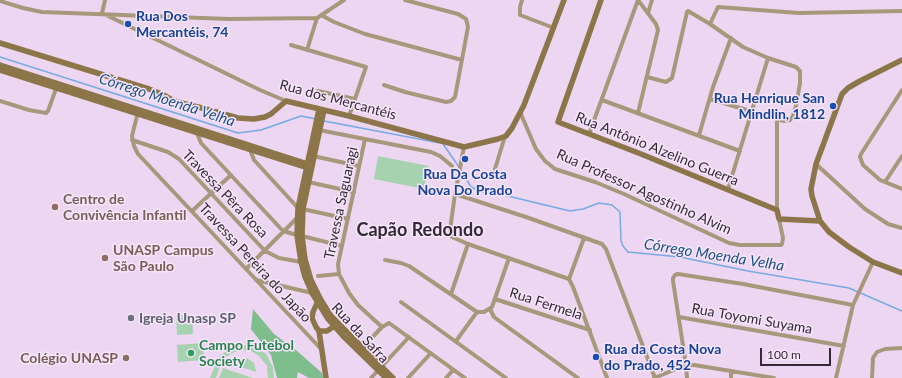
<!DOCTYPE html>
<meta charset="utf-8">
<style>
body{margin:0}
#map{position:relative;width:902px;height:378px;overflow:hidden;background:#edd6f2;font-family:Lato,sans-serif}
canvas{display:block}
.scale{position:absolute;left:760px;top:348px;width:71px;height:18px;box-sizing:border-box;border:2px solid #332a35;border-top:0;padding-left:5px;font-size:12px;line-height:14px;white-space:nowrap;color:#332a35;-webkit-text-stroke:3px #f7e5fb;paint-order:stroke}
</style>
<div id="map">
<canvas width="902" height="378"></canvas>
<div class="scale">100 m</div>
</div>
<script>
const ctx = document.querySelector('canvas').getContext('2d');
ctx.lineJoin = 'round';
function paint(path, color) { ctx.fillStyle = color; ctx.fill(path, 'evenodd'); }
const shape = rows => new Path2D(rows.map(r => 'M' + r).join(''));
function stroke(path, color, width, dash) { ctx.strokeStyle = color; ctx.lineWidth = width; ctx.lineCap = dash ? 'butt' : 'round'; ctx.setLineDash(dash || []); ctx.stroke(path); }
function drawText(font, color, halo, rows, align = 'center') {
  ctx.font = font + ' Lato,sans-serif'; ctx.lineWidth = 3; ctx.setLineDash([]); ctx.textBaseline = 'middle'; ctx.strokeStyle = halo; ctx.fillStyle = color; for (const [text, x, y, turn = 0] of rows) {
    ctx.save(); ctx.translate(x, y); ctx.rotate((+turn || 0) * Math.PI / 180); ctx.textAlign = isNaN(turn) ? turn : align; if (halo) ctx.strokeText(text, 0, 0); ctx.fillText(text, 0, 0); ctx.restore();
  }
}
paint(shape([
 [378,156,429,166,424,189,374,179],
 [192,315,193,334,177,335,176,316],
 [203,343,204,360,178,362,177,345],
 [239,345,253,346,266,354,273,367,274,378,268,378,267,366,259,356,251,351,242,350,234,352,226,357,221,363,216,378,210,378,219,357,230,348],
 [247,358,254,363,256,372,235,365,240,360],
 [223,368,253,378,219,378]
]), '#a7d2b0');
paint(shape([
 [253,309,274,334,297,351,322,373,323,378,309,378,298,372,297,378,277,378,271,355,251,329]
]), '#7dbe8c');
stroke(shape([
 [0,57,238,133,261,130,301,116,316,119],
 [324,121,440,143],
 [443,144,459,167],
 [461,170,471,187,482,192,491,192,570,211,583,209,599,203,612,205,620,212,621,241,623,246,628,252,680,257,748,271,849,288,902,311]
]), '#75aae2', 1.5);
stroke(shape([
 [522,0,520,7,520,15,554,28],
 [638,0,656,24,658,30,638,113],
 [0,1,23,8,42,12,229,19,317,18,344,0],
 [102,13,105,0],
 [648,13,652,0],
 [104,14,260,90,286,101],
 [323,16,334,22,365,34,462,60],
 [710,24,718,7,799,13,902,11],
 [291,45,366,67,349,116],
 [307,50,317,18],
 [647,77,666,82,672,78,687,12,688,11,710,24,743,47,768,58,796,67,800,71,800,83,796,106,793,116,790,120,784,121,777,119,710,99],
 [384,85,405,92,446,102,451,101,455,97,468,27,466,19,458,14,405,0],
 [902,90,861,154,860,157,863,165,880,180,902,189],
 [318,91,355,99],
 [602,100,740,151],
 [0,101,29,110,46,113,48,111,57,86],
 [138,112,132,136,134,146,138,154,322,350],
 [520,112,536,149,545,161,555,169,595,182,624,194,729,243,740,245,781,245,782,244,783,238,779,219],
 [777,119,777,210],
 [319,130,431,152,440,156,452,166],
 [197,133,201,143,283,231,297,235],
 [589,134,638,0],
 [699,135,713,87,731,38],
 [365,139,338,264,339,274,349,293,358,305,382,327],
 [132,140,168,152,179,159,265,251,279,258,301,262],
 [249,147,254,160,298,208,348,219],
 [464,147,455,194,450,230,452,237,468,244,569,279,573,287,607,378],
 [313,156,359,166],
 [816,164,865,209,888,224,902,228],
 [495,169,505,136],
 [308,182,354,192],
 [885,182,902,156],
 [728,189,768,58],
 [455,194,526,217,602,244,606,249,655,378],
 [192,211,231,175],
 [302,236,342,246],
 [385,260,401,263,409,266,477,312],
 [246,269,297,218],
 [318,276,339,274],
 [569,279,584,238],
 [256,280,312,293],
 [451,294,468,244],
 [495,299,590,330],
 [401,302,506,378],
 [490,309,494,317,498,320,578,378],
 [679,317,844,346],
 [456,341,477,312,484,312,492,307,509,258],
 [362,348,382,327,389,323,465,378],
 [371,378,409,337],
 [408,378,431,353],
 [446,378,453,370],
 [654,378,686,365,694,365,774,378],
 [687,378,686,365,673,281,673,278,675,275,678,274,743,284,853,305],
 [731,378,731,371],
 [836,378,853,305,873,262],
 [872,378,873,358,877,352,885,349,902,348]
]), '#a8987b', 4);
stroke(shape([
 [601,0,558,122,641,154,777,210,779,219,820,221],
 [0,43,149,89,164,95,174,101,189,105,202,108,238,118,254,119,265,117,271,114,286,101,349,116,464,147,498,139,506,136,512,128,524,105,564,0],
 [902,60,860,81,848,88,842,94,816,164,811,189,812,196,820,221,829,232,849,247,873,262,902,273],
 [0,65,311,165],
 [0,70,311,169],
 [319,109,298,208,297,235,301,262,305,277,312,293,328,319,343,336,386,378],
 [324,110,303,209,302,236,305,259,311,280,321,300,331,316,393,378],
 [317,303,313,312,312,318,316,327,319,331,327,331,336,325],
 [319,331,326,378]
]), '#8c7549', 5.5);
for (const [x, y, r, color] of [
 [128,24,4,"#1a4fb4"],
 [833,106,4,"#1a4fb4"],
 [465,159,4,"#1a4fb4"],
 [55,207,4,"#8d6e63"],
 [105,258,4,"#8d6e63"],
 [131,318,4,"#6b7280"],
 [191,353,4,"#2e9e5b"],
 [596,357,4,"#1a4fb4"],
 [126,358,4,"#8d6e63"]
]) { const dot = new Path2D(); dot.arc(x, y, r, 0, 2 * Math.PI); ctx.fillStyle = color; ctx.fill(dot); stroke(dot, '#f7e5fb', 1.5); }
drawText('bold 14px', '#164399', '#f7e5fb', [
 ["Rua Dos",136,16],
 ["Mercantéis, 74",136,32],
 ["Rua Henrique San",825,98,"right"],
 ["Mindlin, 1812",825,114,"right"],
 ["Rua Da Costa",465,174,"center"],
 ["Nova Do Prado",465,190,"center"],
 ["Rua da Costa Nova",604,349],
 ["do Prado, 452",604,365]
], 'left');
drawText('14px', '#332a35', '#f7e5fb', [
 ["Rua dos Mercantéis",338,100,15],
 ["Rua Antônio Alzelino Guerra",657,149,22],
 ["Rua Professor Agostinho Alvim",644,192,24],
 ["Travessa Pêra Rosa",225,194,46],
 ["Travessa Saguaragi",341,203,-78],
 ["Travessa Pereira do Japão",255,263,47],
 ["Rua Fermela",546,304,18],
 ["Rua Toyomi Suyama",752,319,10],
 ["Rua da Safra",360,333,47]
]);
drawText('bold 14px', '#785e54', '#f7e5fb', [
 ["Centro de",63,199],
 ["Convivência Infantil",63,215],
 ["UNASP Campus",113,250],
 ["São Paulo",113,266],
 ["Colégio UNASP",118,358,"right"]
], 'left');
drawText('bold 14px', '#5b616d', '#f7e5fb', [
 ["Igreja Unasp SP",139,318]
], 'left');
drawText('bold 14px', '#27864d', '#f7e5fb', [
 ["Campo Futebol",199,345],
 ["Society",199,361]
], 'left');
drawText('italic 15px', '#1b5286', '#f7e5fb', [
 ["Córrego Moenda Velha",167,100,18],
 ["Córrego Moenda Velha",714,255,9]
]);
drawText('bold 18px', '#332a35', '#f7e5fb', [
 ["Capão Redondo",420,230]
]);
</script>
